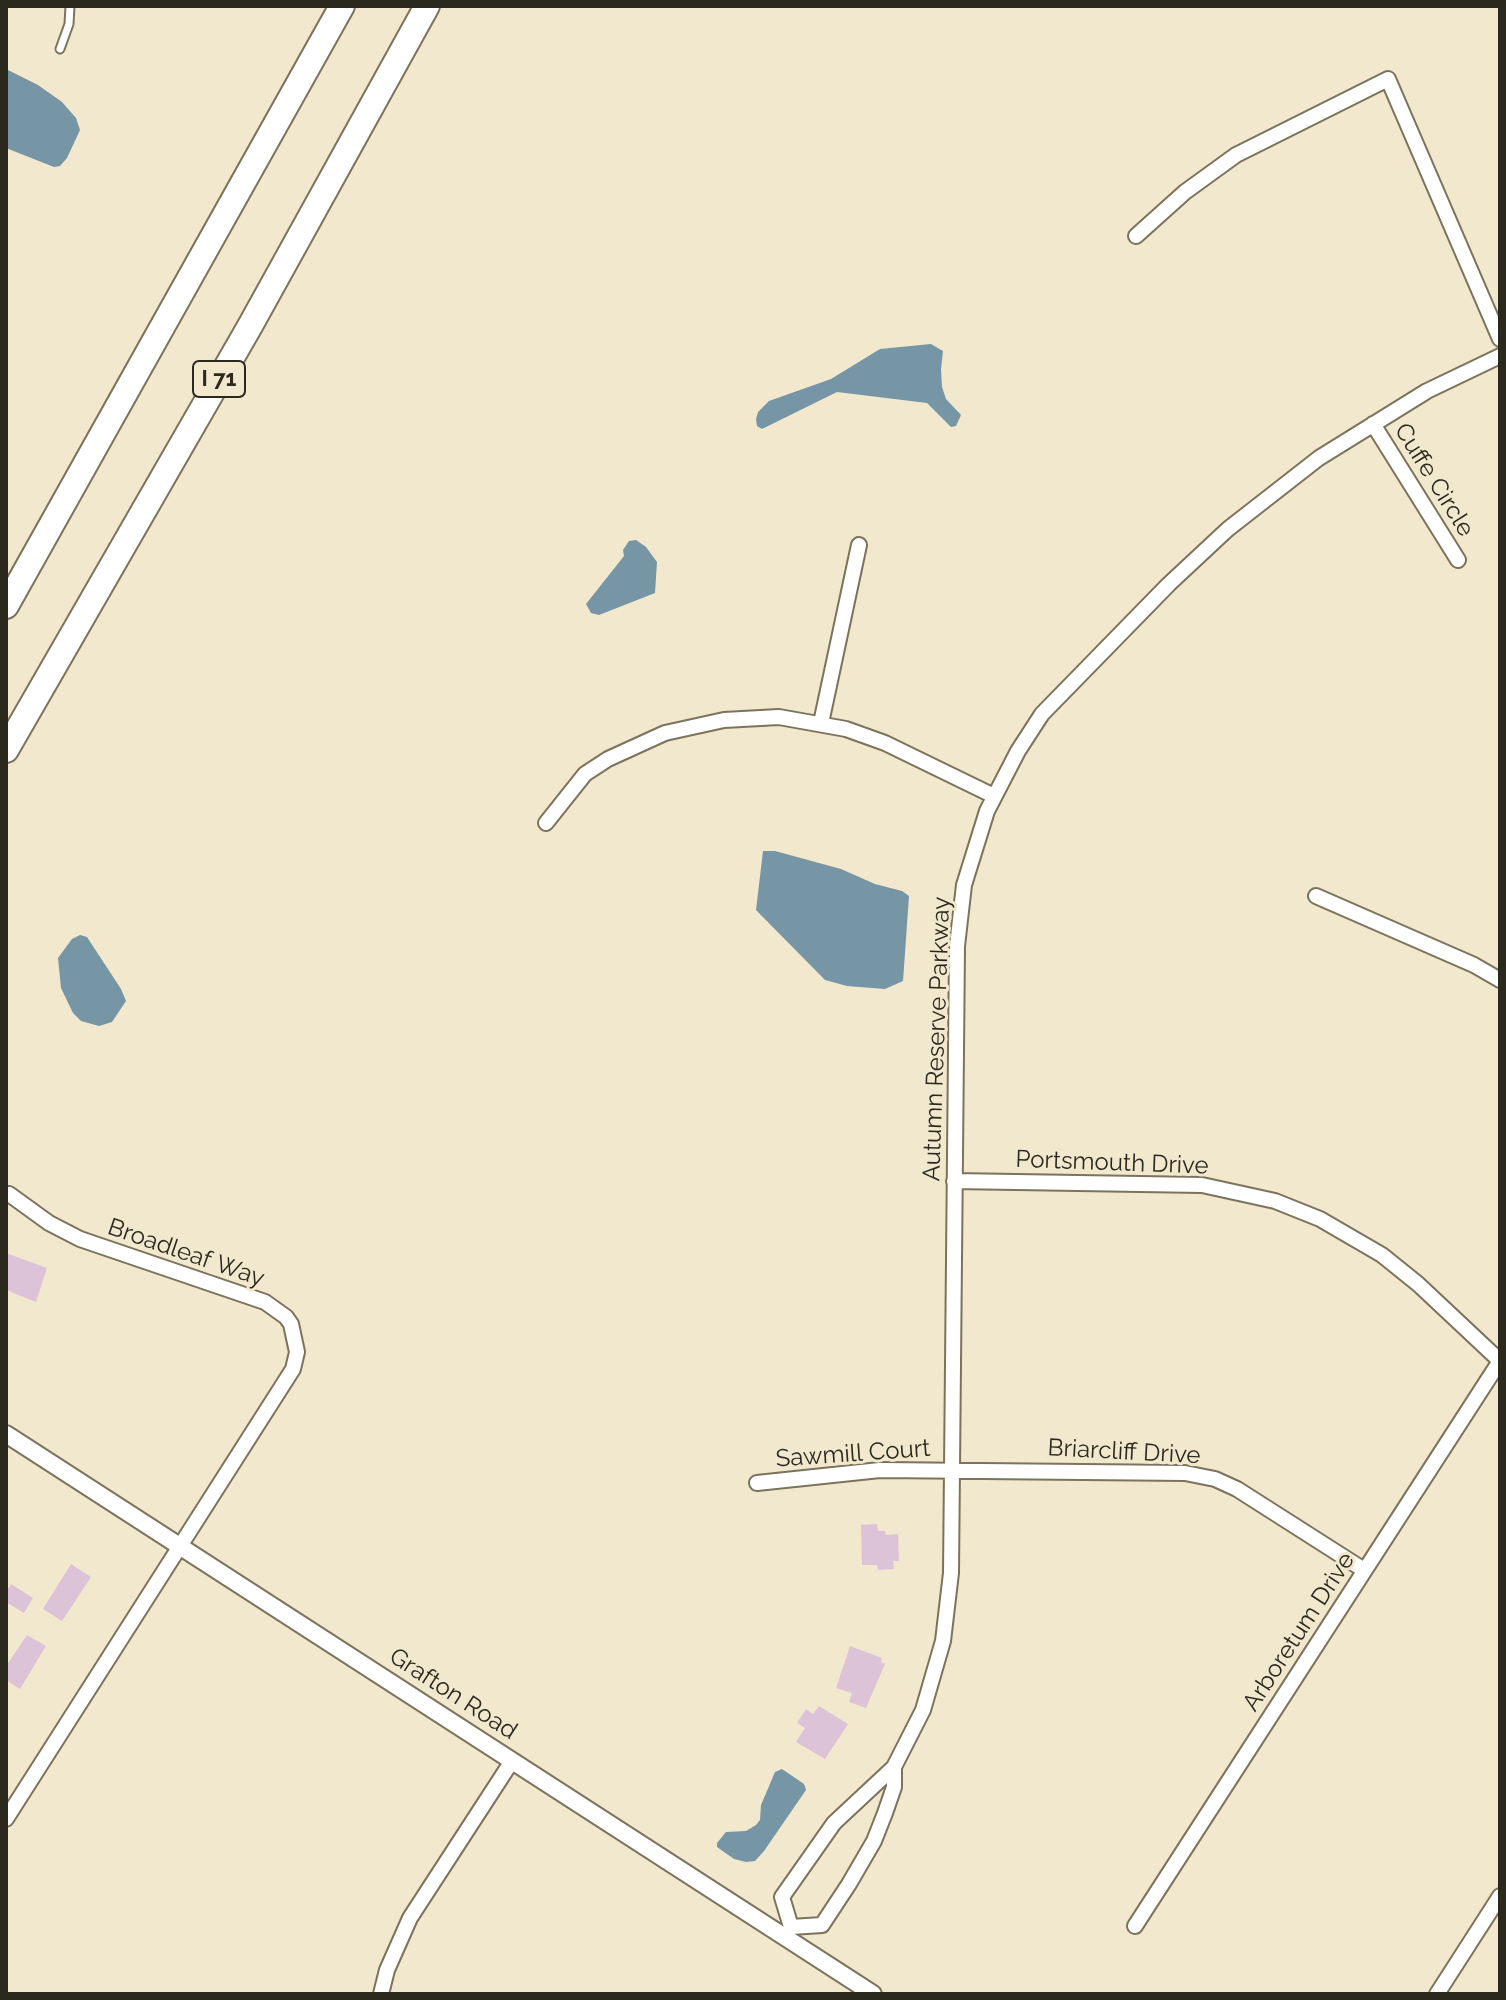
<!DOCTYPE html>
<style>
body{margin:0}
#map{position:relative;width:1506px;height:2000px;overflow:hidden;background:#f1e8ce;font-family:Raleway,sans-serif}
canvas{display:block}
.frame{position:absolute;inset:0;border:8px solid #2b281e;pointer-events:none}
</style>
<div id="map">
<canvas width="1506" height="2000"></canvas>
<div class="frame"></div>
</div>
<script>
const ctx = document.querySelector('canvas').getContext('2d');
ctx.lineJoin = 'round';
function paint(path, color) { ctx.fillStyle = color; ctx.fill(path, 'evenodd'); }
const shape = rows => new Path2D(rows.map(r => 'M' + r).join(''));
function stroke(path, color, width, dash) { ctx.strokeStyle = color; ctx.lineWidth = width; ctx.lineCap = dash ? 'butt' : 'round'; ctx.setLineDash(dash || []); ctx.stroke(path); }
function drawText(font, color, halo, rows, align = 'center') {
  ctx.font = font + ' Raleway,sans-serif'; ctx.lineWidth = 6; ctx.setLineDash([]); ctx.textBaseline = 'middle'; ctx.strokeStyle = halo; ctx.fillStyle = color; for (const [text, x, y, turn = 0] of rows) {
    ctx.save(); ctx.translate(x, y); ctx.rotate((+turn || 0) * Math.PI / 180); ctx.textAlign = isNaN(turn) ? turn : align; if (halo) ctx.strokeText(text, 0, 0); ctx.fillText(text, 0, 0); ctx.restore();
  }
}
paint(shape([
 [6,69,38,85,62,102,76,118,80,130,67,158,60,166,54,167,6,148],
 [931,344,943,351,941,369,942,387,946,399,961,415,956,426,951,427,927,403,837,392,762,429,757,426,756,419,758,412,769,401,831,379,880,349],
 [636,540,646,547,657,562,655,593,599,615,591,613,586,604,624,556,623,550,629,541],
 [763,851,775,851,841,869,875,884,902,891,909,896,903,981,885,989,847,986,825,980,756,910],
 [80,935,87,937,121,989,126,1001,112,1022,99,1026,81,1021,73,1013,61,988,58,958,72,939],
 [782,1769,804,1784,806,1790,764,1851,755,1861,746,1862,734,1859,717,1847,717,1843,726,1832,746,1831,756,1825,760,1820,761,1805,775,1772]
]), '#7695a5');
paint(shape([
 [6,1253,47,1268,36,1302,6,1290],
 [877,1524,878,1531,885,1531,886,1535,898,1534,899,1561,893,1561,894,1569,878,1570,877,1565,862,1565,861,1525],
 [71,1564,91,1577,62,1621,43,1609],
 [11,1584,33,1598,24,1613,6,1602,6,1592],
 [27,1635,46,1646,20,1689,6,1680,6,1666],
 [850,1646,882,1658,881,1662,885,1664,866,1708,849,1702,852,1693,836,1688],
 [819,1706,848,1724,825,1759,796,1742,805,1728,797,1723,806,1709,813,1714]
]), '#ddc3d8');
const service = shape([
 [60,49,69,24,70,6]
]);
const minor = shape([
 [1136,236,1185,192,1236,155,1388,79,1500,339],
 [1373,424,1458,560],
 [821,723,859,545],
 [546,823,585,774,608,759,665,733,724,720,779,717,846,729,885,743,994,796],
 [1316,896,1474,965,1500,980],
 [954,1181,1202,1185,1275,1201,1320,1219,1382,1255,1418,1284,1500,1361],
 [757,1483,880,1470,1185,1473,1215,1479,1237,1489,1364,1570],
 [894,1767,894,1787,885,1813,874,1841,849,1884,822,1925,791,1927,782,1897,834,1823,894,1767,923,1710,943,1641,951,1573,957,946,964,885,987,811,1018,751,1042,714,1169,584,1228,529,1319,458,1427,391,1500,356],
 [6,1819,293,1369,297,1352,291,1324,286,1317,265,1302,80,1239,49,1223,9,1194],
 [1135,1926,1500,1361],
 [381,1994,387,1970,410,1918,512,1761],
 [1437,1994,1500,1896]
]);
const tertiary = shape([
 [6,1434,873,1994]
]);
const motorway = shape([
 [6,606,342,6],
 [6,750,250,326,427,6]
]);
stroke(service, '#7b735c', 11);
stroke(minor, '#7b735c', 18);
stroke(tertiary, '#7b735c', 20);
stroke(motorway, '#7b735c', 28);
stroke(service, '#fff', 7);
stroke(minor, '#fff', 14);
stroke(tertiary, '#fff', 16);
stroke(motorway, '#fff', 24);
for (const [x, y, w] of [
 [219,379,52]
]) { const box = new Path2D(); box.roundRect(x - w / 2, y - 18, w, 36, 6); ctx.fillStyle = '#f1e8ce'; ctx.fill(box); stroke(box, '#2b281e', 2); }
drawText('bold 22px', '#2b281e', null, [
 ["I 71",219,379]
]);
drawText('24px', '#2b281e', '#f1e8ce', [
 ["Cuffe Circle",1434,480,58],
 ["Autumn Reserve Parkway",937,1039,-88],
 ["Portsmouth Drive",1112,1163,2],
 ["Broadleaf Way",186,1253,19],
 ["Briarcliff Drive",1124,1452,3],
 ["Sawmill Court",853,1454,-4],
 ["Arboretum Drive",1299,1632,-57],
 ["Grafton Road",453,1694,33]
]);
</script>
